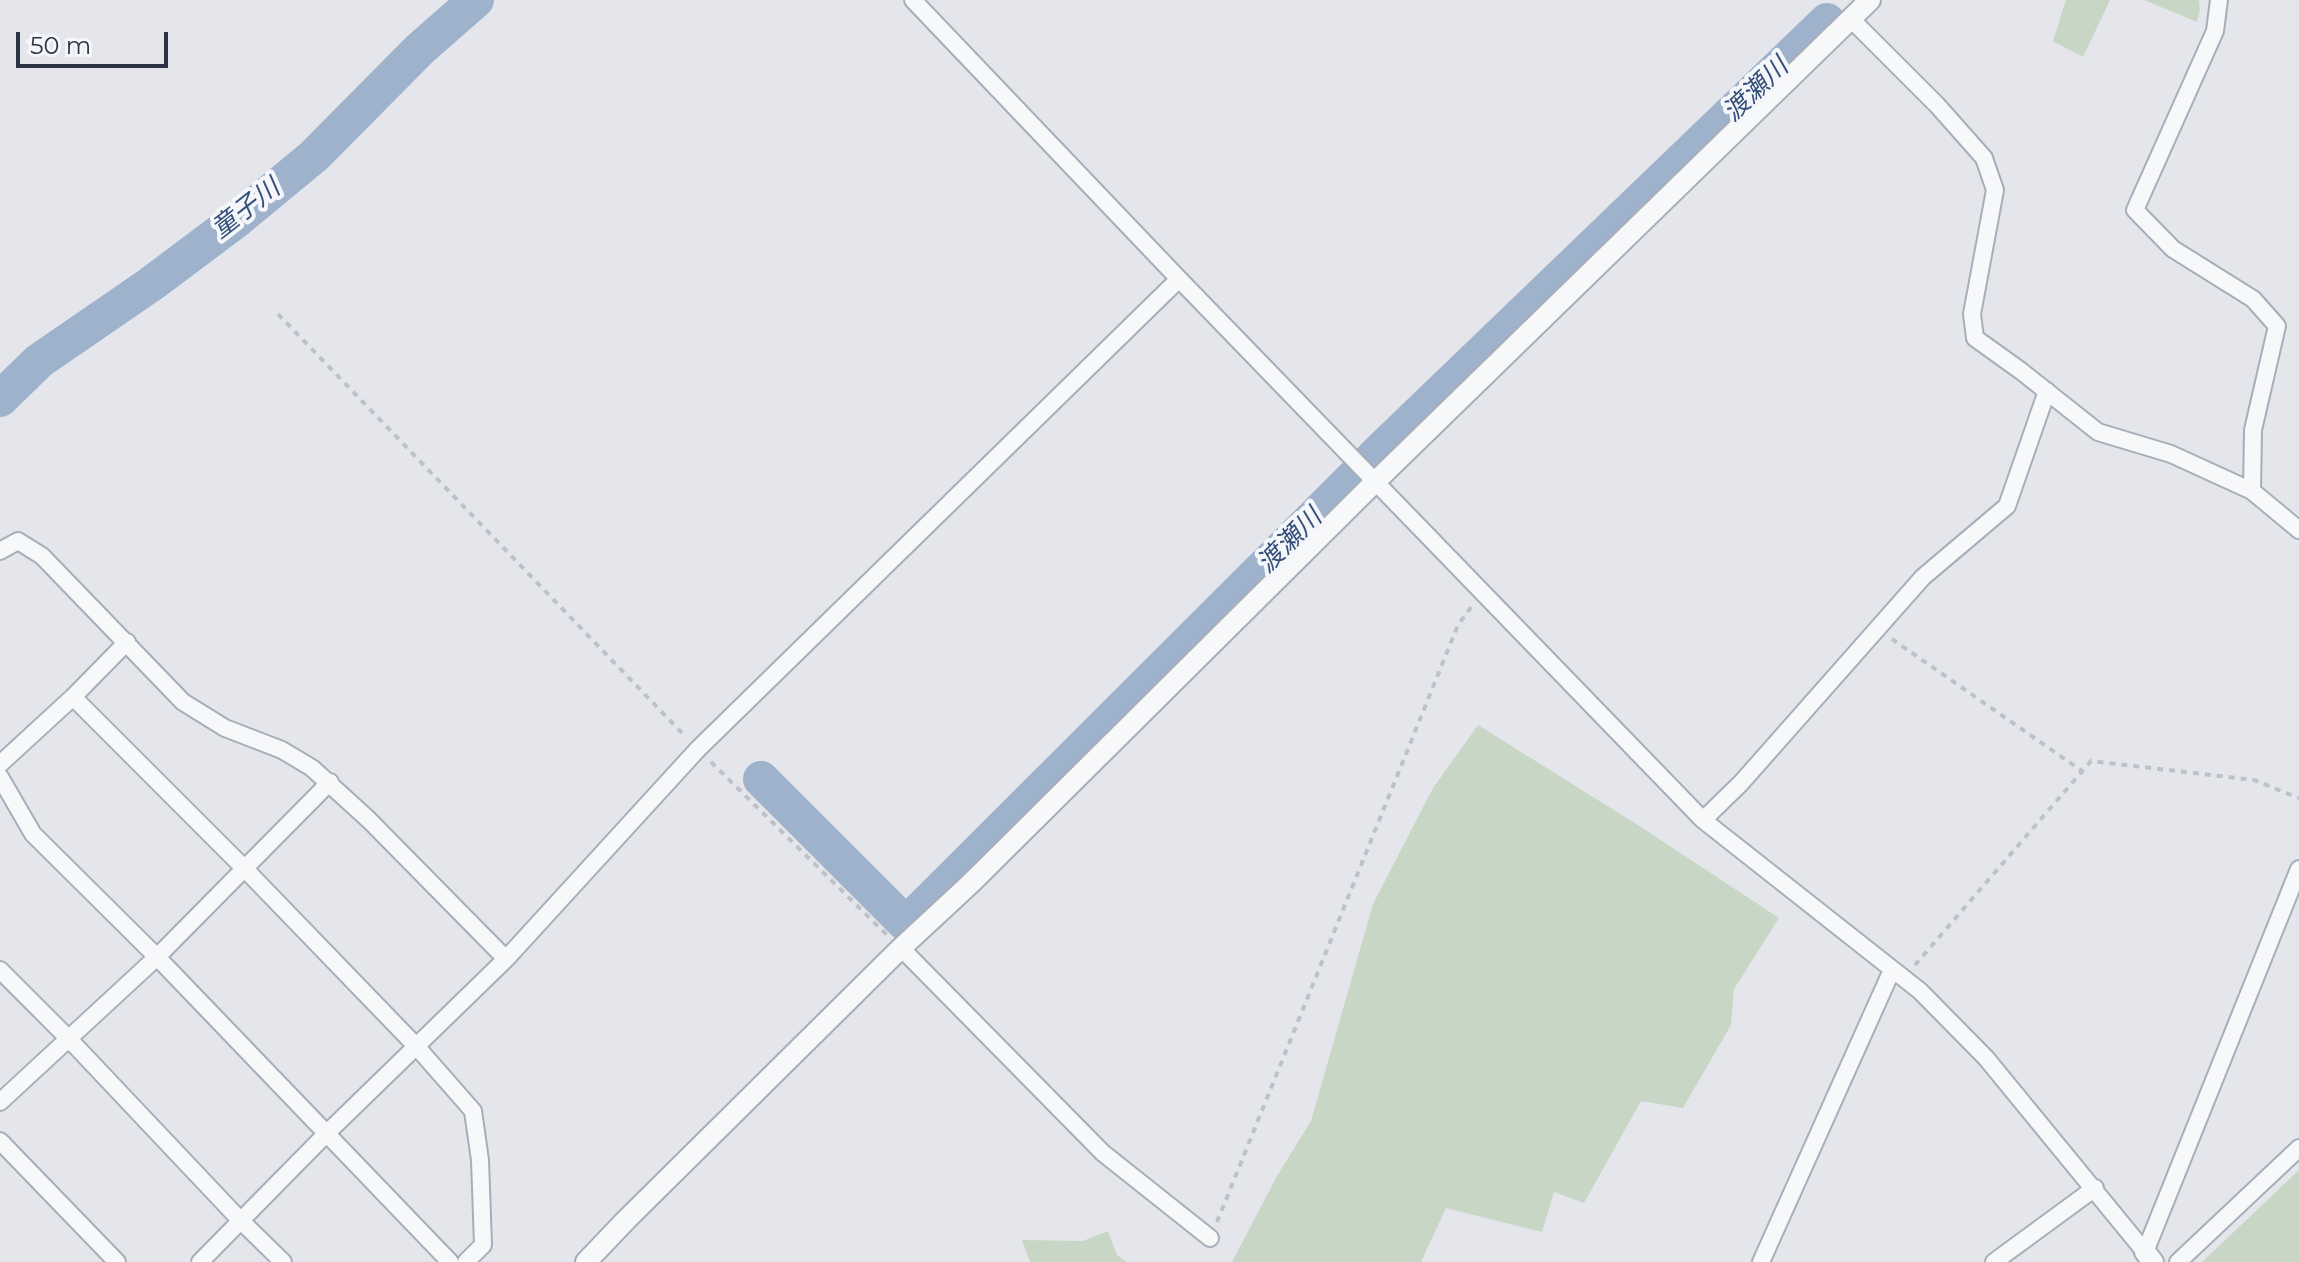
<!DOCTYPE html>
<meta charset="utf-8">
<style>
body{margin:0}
#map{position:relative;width:2299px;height:1262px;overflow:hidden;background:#e4e6ec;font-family:Montserrat,sans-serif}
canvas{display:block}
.scale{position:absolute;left:16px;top:32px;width:152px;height:36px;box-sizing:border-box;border:4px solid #2b3345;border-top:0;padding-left:10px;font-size:24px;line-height:28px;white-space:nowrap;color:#2b3345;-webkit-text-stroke:6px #f4f6f9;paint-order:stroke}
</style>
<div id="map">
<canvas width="2299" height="1262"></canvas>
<div class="scale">50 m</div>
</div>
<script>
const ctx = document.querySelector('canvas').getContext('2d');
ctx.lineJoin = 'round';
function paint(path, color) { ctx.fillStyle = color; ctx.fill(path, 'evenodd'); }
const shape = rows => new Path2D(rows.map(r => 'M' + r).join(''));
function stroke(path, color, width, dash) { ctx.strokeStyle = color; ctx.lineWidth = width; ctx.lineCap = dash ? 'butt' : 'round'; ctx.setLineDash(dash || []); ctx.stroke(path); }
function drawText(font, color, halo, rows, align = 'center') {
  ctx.font = font + ' Montserrat,"Noto Sans JP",sans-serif'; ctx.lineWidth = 8; ctx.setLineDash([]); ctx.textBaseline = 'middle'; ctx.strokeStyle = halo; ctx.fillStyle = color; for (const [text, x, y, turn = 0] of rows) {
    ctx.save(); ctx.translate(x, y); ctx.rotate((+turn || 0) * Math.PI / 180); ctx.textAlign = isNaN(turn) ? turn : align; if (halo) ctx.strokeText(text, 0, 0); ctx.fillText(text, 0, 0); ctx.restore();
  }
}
paint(shape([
 [2066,0,2110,0,2083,57,2053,41],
 [2144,0,2199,0,2200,10,2197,22],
 [1478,725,1641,827,1779,918,1734,989,1731,1025,1683,1108,1641,1101,1584,1203,1554,1192,1542,1232,1446,1208,1421,1262,1232,1262,1277,1176,1311,1121,1373,904,1433,788],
 [2299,1170,2299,1262,2202,1262],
 [1108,1231,1117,1255,1126,1262,1030,1262,1022,1240,1083,1241]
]), '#c8d6c5');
stroke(shape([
 [0,399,39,361,151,284,239,218,314,156,420,49,476,0],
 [761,779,906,924,1383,448,1827,21]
]), '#9fb2cc', 36);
const minor = shape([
 [913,0,1179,279,1703,820,1920,991,1986,1058,2145,1252,2299,869],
 [2219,0,2215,31,2135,210,2173,249,2253,299,2277,326,2253,430,2252,491],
 [1851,19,1937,105,1984,158,1995,190,1972,314,1975,338,2021,371,2098,432,2171,454,2252,491,2299,530],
 [0,551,18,541,42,556,183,702,225,728,282,750,312,768,369,820,506,959],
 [73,697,244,868,416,1046,473,1111,480,1160,483,1245,466,1262],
 [0,764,73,697,127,642],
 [0,777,33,834,157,957,450,1262],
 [1703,820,1741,783,1923,577,2007,506,2047,391],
 [901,948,1103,1153,1210,1238],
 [0,970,69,1039,241,1221,283,1262],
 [0,1102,157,957,330,782],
 [0,1141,117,1262],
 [200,1262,327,1133,506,959,698,749,1179,279],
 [1761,1262,1892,970],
 [1994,1262,2095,1188],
 [2178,1262,2299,1148]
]);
const tertiary = shape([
 [2145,1252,2153,1262],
 [586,1262,627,1219,901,948,971,883,1376,481,1870,0]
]);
stroke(minor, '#a9adb7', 20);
stroke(tertiary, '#a9adb7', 24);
stroke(shape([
 [278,314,685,736],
 [1892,639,2082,771],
 [711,762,887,935],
 [1915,965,2091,761,2254,780,2299,798],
 [1217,1222,1458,625,1472,606]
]), '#bec1c7', 4, [6, 6]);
stroke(minor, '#f7f8fa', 16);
stroke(tertiary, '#f7f8fa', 20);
drawText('italic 26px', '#34507a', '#f4f6f9', [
 ["渡瀬川",1756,90,-44],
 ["童子川",246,209,-38],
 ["渡瀬川",1290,541,-45]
]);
</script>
